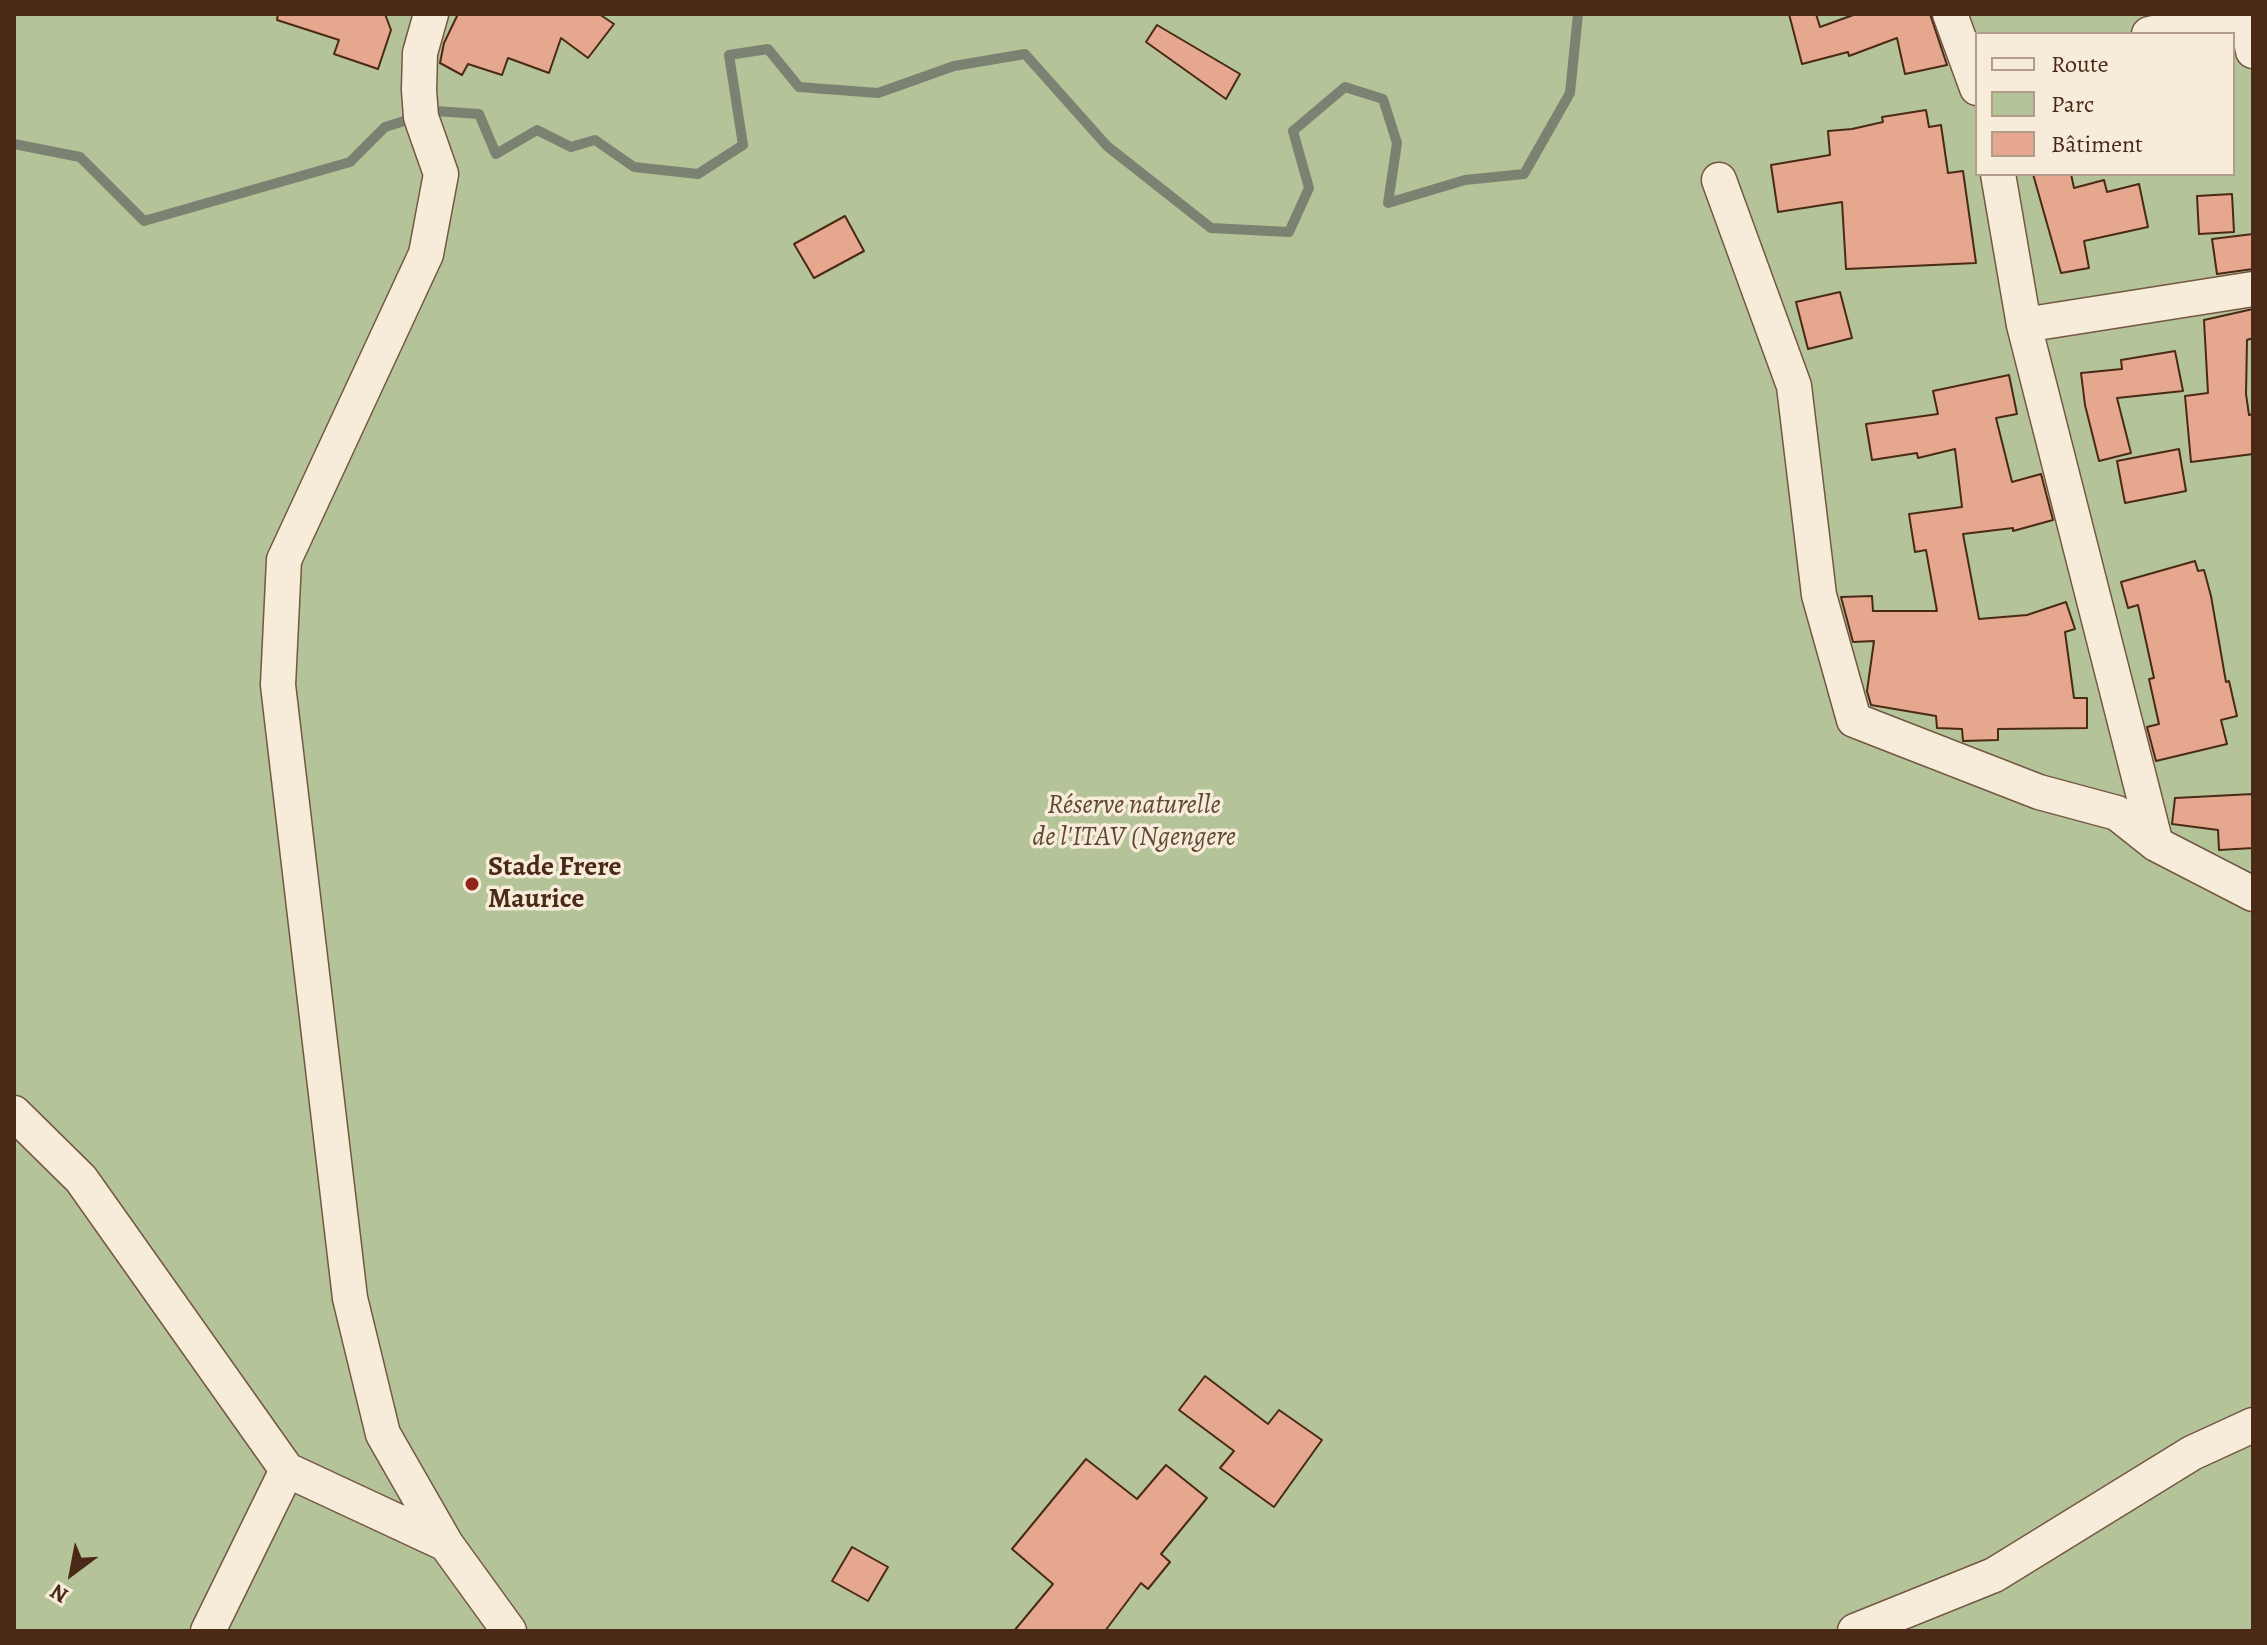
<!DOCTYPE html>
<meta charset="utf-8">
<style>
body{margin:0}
#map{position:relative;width:2267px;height:1645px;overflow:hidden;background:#f3e0c4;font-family:Alegreya,serif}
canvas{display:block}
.frame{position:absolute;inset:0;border:16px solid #4a2917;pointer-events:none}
.legend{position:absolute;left:1975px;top:32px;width:260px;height:144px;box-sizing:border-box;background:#f7ebd9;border:2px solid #b29d8b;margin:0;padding:10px 14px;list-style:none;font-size:24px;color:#4a2917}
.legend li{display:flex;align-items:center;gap:16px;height:40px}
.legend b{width:40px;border:2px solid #b29d8b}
.north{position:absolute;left:32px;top:1533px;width:80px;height:80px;-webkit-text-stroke:6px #f7ebd9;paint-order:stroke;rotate:212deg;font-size:22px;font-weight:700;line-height:32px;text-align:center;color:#4a2917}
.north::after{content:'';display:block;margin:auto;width:28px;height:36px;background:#4a2917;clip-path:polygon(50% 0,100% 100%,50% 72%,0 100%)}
</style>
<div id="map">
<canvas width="2267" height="1645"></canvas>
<div class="frame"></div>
<ul class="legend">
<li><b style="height:10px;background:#f7ebd9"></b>Route</li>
<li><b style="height:22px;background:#b5c399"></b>Parc</li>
<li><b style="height:22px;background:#e5a88e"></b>Bâtiment</li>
</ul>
<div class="north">N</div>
</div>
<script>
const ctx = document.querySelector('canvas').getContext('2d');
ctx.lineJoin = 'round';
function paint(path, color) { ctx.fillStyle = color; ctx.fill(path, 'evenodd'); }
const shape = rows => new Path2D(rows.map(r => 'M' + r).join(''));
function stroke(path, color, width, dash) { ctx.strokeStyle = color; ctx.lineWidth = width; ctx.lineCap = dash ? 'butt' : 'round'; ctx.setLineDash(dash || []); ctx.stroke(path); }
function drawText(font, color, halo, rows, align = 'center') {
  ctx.font = font + ' Alegreya,serif'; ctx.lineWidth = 7; ctx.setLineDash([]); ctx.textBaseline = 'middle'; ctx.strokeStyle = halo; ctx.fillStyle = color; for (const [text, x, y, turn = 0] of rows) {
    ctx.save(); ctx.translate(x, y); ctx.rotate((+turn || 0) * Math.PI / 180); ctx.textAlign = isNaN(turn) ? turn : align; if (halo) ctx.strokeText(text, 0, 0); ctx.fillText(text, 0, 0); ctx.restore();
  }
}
paint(shape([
 [14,14,2253,14,2253,1631,14,1631],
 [1977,34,2233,34,2233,174,1977,174]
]), '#b5c399');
stroke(shape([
 [14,144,80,157,144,221,350,162,385,127,436,111,479,114,496,154,537,130,571,147,595,140,634,167,698,174,743,145,729,55,768,49,799,87,878,93,954,66,1025,54,1107,146,1211,228,1289,232,1309,188,1293,131,1345,87,1383,99,1397,143,1388,203,1465,180,1524,174,1570,93,1578,14]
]), '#7c8272', 10);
const building = shape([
 [278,14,385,14,391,30,378,69,334,54,339,40,277,20,278,14],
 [458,14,599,14,614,24,588,58,561,38,549,73,508,58,502,75,468,64,462,75,440,63,444,43,458,14],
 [1789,14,1816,14,1820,27,1856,14,1930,14,1947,65,1905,74,1897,38,1849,56,1848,52,1802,64,1789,14],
 [1157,25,1240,74,1226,99,1146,42,1157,25],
 [1926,110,1929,127,1941,125,1948,173,1963,171,1976,263,1846,269,1842,202,1778,212,1771,165,1830,155,1828,131,1852,129,1883,122,1882,117,1926,110],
 [2033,174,2071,174,2074,188,2104,180,2107,192,2139,184,2148,227,2084,241,2089,268,2061,273,2033,174],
 [2232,194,2234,232,2199,234,2197,196,2232,194],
 [845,216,864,251,814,278,794,244,845,216],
 [2253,234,2253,269,2217,274,2212,239,2253,234],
 [1840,292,1852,338,1808,349,1796,302,1840,292],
 [2253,309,2253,338,2247,340,2246,394,2249,415,2253,414,2253,454,2191,462,2185,396,2208,393,2204,320,2253,309],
 [2175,351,2183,391,2117,398,2131,453,2099,461,2085,405,2081,373,2122,369,2121,360,2175,351],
 [2009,375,2017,414,1996,418,2012,482,2041,474,2053,520,2013,531,2013,528,1963,534,1979,619,2027,615,2066,602,2075,629,2065,632,2074,698,2087,698,2087,728,1998,729,1998,740,1963,741,1962,729,1937,728,1936,716,1871,705,1867,691,1874,641,1853,642,1841,597,1872,596,1873,611,1937,611,1926,550,1915,552,1909,514,1962,507,1955,449,1918,458,1917,453,1872,460,1866,424,1938,414,1933,391,2009,375],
 [2179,449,2186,491,2125,503,2117,461,2179,449],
 [2195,561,2198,571,2204,570,2211,596,2226,682,2229,681,2237,716,2221,720,2227,744,2156,761,2147,727,2159,724,2149,679,2154,678,2138,605,2128,608,2121,582,2195,561],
 [2253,794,2253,848,2219,850,2218,830,2172,824,2175,798,2253,794],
 [1205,1376,1268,1424,1279,1410,1322,1440,1274,1507,1220,1468,1234,1451,1179,1410,1205,1376],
 [1086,1459,1137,1499,1166,1465,1207,1498,1161,1554,1170,1562,1148,1589,1141,1583,1105,1631,1014,1631,1053,1584,1012,1549,1086,1459],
 [852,1547,888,1567,868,1601,832,1581,852,1547]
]);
paint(building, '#e5a88e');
stroke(building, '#4a2917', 2);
const minor = shape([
 [431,14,420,53,419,90,421,117,441,174,426,254,284,560,278,685,350,1298,383,1434,446,1544],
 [1950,14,1977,88],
 [2246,14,2253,51],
 [2149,34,2236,14],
 [1998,174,2024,325,2156,844],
 [1719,180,1794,386,1819,595,1854,720,2039,792,2117,813,2156,844,2253,894],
 [2024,325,2253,289],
 [14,1113,81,1179,287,1470,446,1544,509,1631],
 [208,1631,287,1470],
 [1855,1631,1994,1575,2192,1453,2253,1425]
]);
stroke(minor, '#745742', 37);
stroke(minor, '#f7ebd9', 34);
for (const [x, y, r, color] of [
 [472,884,8,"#8f2418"]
]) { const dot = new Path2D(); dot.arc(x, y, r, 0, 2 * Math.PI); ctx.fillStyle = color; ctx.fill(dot); stroke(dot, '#f7ebd9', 3); }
drawText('italic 28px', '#5f4831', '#f7ebd9', [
 ["Réserve naturelle",1134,806],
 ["de l'ITAV (Ngengere",1134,838]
]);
drawText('bold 28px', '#4a2917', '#f7ebd9', [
 ["Stade Frere",488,868],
 ["Maurice",488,900]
], 'left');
</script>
